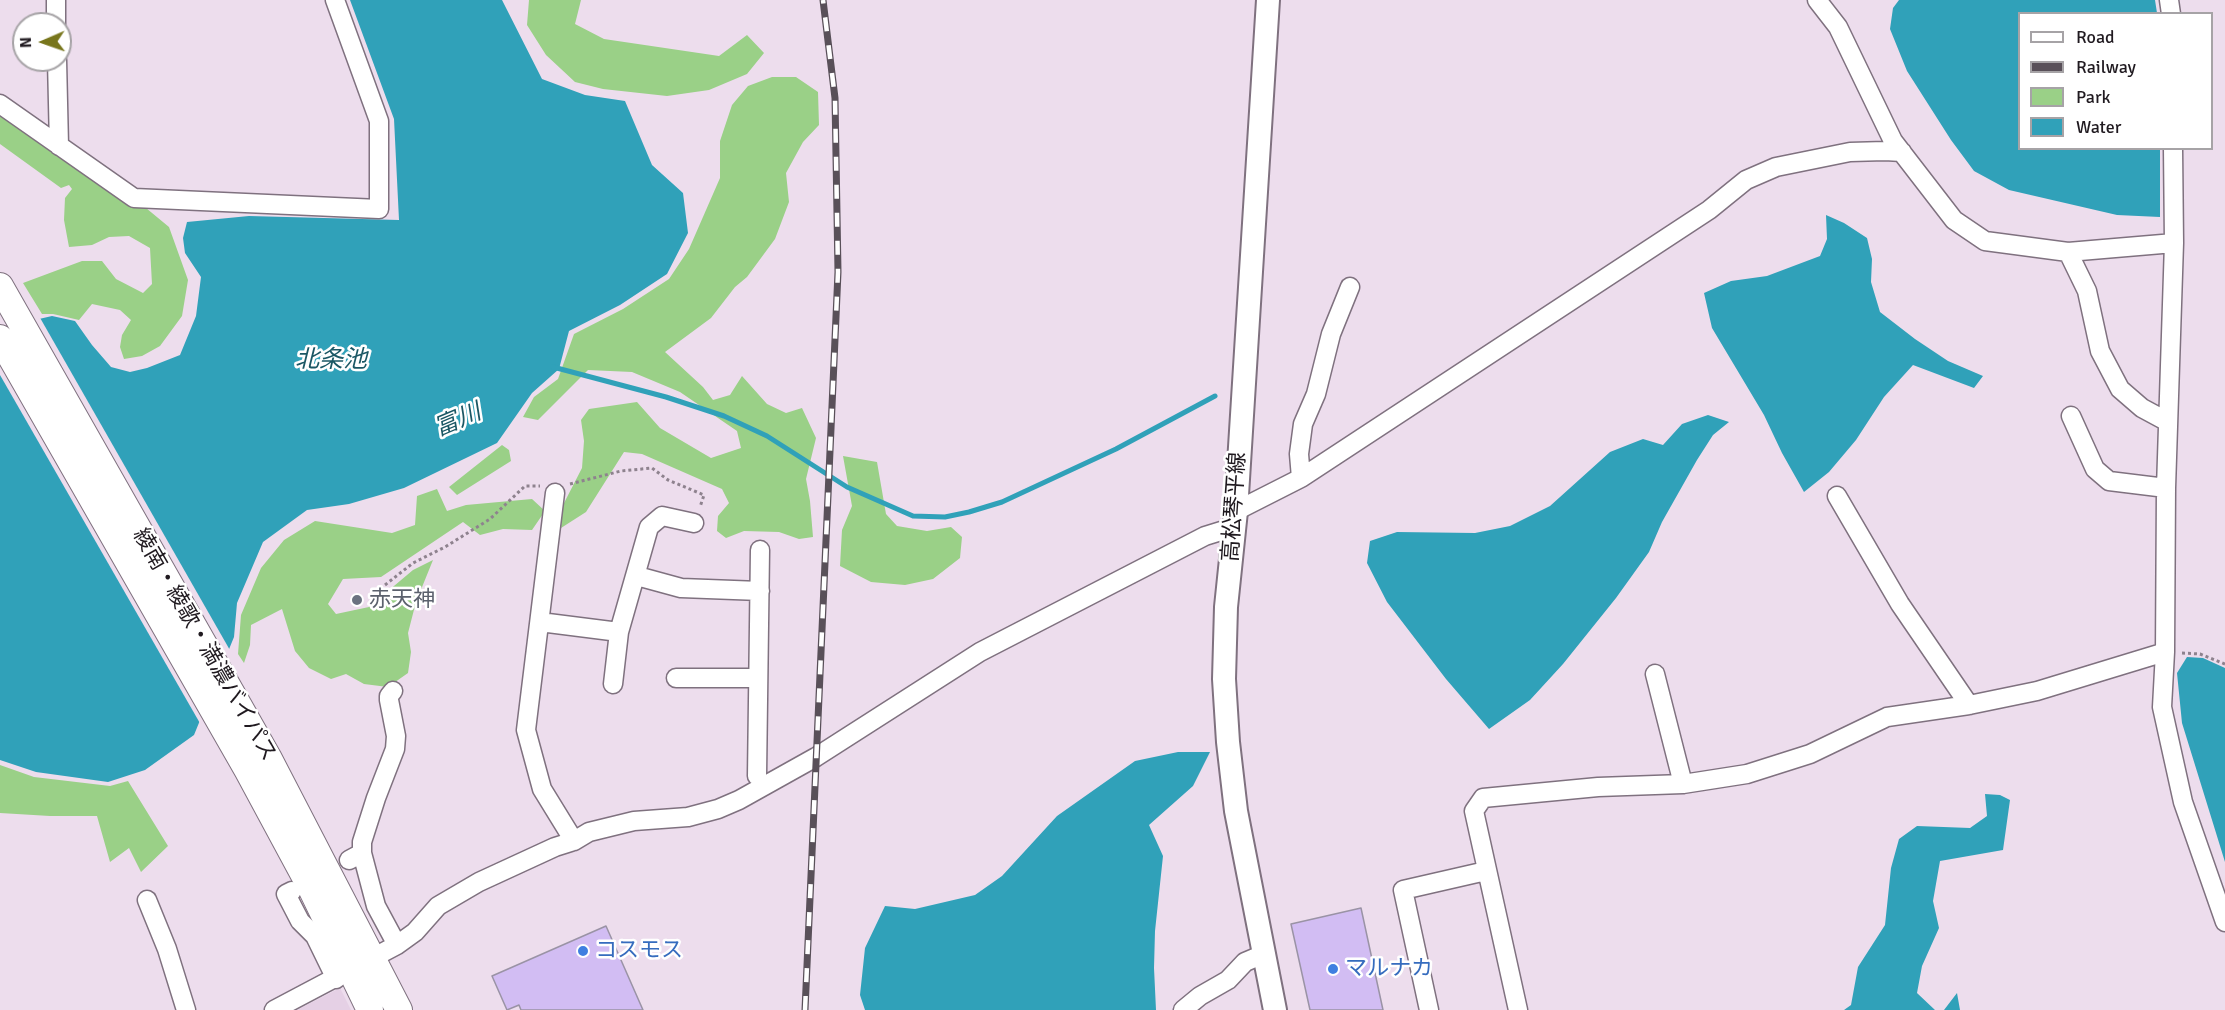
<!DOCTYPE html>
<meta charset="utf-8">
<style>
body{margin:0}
#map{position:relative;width:2225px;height:1010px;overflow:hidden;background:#eddded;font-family:Signika,sans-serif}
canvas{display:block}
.legend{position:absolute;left:2018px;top:12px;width:195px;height:138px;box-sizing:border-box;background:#fff;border:2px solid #a6a3a6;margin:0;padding:8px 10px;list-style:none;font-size:18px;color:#201a20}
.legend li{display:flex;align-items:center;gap:12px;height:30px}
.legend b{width:30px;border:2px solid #a6a3a6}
.north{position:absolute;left:12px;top:12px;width:60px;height:60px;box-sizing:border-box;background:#fff;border:2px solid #a6a3a6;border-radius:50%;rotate:268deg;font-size:16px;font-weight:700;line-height:24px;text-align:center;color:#201a20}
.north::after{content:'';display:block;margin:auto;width:21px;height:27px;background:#78761c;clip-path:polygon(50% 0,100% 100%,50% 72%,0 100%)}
</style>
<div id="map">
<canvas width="2225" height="1010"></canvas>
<ul class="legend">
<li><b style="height:8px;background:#fff"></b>Road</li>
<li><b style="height:8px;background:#595059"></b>Railway</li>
<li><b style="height:16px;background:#9ad087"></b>Park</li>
<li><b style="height:16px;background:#30a1b9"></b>Water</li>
</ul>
<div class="north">N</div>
</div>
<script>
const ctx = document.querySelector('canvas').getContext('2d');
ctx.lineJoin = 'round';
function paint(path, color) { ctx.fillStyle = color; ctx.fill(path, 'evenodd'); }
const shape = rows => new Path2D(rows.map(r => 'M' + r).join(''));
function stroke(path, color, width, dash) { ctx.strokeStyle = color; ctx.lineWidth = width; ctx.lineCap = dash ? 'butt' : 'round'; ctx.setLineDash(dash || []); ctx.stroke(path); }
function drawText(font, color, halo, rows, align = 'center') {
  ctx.font = font + ' Signika,"Noto Sans JP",sans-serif'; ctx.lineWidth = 5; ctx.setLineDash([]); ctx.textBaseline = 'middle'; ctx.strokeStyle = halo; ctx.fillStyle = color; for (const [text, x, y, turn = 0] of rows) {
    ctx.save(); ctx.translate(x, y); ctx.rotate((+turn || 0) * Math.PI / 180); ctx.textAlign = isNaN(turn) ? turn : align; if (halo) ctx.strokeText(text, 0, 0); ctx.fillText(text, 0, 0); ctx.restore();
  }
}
paint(shape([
 [340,988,351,1010,297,1010]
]), '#e5d0e5');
paint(shape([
 [529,0,581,0,575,24,604,39,719,56,747,35,764,53,747,74,709,90,667,96,603,89,575,82,546,55,527,25],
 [772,77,796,77,818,92,819,125,803,142,786,173,789,202,775,239,747,277,735,287,711,318,665,352,703,387,713,400,730,395,742,376,767,404,786,413,802,408,816,438,806,479,810,501,813,537,799,539,779,532,744,531,726,538,717,531,718,516,729,503,722,489,642,454,624,452,586,512,561,528,563,505,582,468,584,441,581,420,589,409,637,402,660,428,711,458,741,448,737,431,680,392,632,372,588,370,538,420,523,417,534,397,558,379,574,334,623,309,669,279,689,249,720,178,720,141,732,105,748,86],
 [0,112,124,199,146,208,169,227,188,280,182,316,160,346,142,356,124,359,120,347,122,335,131,320,120,310,92,304,79,320,53,314,42,314,23,283,82,261,102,261,116,279,143,293,152,284,150,248,129,236,109,237,92,245,69,247,64,220,65,198,72,189,69,185,61,188,0,144],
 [502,445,509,450,511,461,457,495,449,487],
 [843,456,877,462,886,514,897,526,927,531,951,527,962,537,960,558,933,579,905,585,871,582,840,566,842,530,852,506],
 [437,489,447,511,466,505,532,499,545,511,532,530,503,529,480,535,463,522,381,577,343,579,328,604,336,614,369,607,413,570,433,560,416,602,408,633,411,652,408,673,388,687,364,684,346,674,331,679,309,668,295,651,282,609,251,625,250,645,244,663,238,654,241,615,261,568,284,540,315,521,392,533,415,525,417,496],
 [0,765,34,777,110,786,128,781,168,846,141,872,129,848,110,862,97,816,50,816,0,813]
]), '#9ad087');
paint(shape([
 [350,0,502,0,542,79,585,95,625,101,652,165,683,193,688,233,667,274,620,305,569,331,559,369,532,393,497,443,404,488,349,504,307,510,263,542,237,603,234,637,194,735,145,770,108,782,36,772,0,760,0,328,52,316,75,321,92,345,111,367,130,372,147,368,180,355,196,316,201,277,185,253,183,238,187,222,249,216,399,220,394,119],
 [1899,0,2155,0,2157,13,2020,14,2020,148,2160,149,2160,217,2117,215,2009,190,1974,171,1951,140,1907,71,1890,29,1893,8],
 [1826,215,1844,223,1867,238,1872,259,1871,282,1880,312,1915,339,1948,361,1983,376,1974,388,1913,365,1884,397,1856,440,1829,472,1804,492,1782,453,1764,415,1712,328,1704,293,1731,281,1767,276,1820,256,1827,239],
 [1708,415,1729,422,1713,435,1697,460,1662,522,1649,552,1616,598,1563,664,1530,700,1489,729,1446,679,1387,602,1367,563,1370,541,1397,532,1475,533,1510,526,1550,506,1610,452,1643,439,1663,445,1682,424],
 [2187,657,2203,658,2225,668,2225,862,2182,723,2177,673],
 [1178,752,1210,752,1193,786,1149,825,1163,856,1155,931,1154,968,1156,1010,865,1010,860,995,865,948,885,906,915,909,975,895,1002,876,1057,816,1135,761],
 [1985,794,2000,795,2010,800,2003,850,1940,861,1933,901,1939,928,1922,966,1917,993,1935,1010,1844,1010,1851,1005,1858,967,1885,925,1891,868,1899,839,1917,826,1970,828,1987,816],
 [1957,993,1960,1010,1944,1010]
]), '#30a1b9');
paint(shape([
 [39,316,231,652,201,725,0,375,0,325]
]), '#eddded');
stroke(shape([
 [553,367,666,397,724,416,767,436,847,487,913,516,945,517,969,512,1002,502,1116,449,1215,396]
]), '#30a1b9', 5);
const building = shape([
 [1361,908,1383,1010,1310,1010,1291,924,1361,908],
 [606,926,643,1010,521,1010,519,1005,507,1010,492,976,606,926]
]);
paint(building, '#d2bdf3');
stroke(building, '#9a93a5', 1.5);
const minor = shape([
 [56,0,56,24],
 [1817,0,1838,27,1893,141,1954,220,1985,241,2068,252,2174,243],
 [2169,0,2171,14],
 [57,60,59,146],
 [0,104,134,198,379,209,379,121,335,0],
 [2173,148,2174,243,2166,488,2165,652,2162,707,2183,802,2225,922],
 [2068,252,2087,291,2100,351,2120,389,2142,408,2168,422],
 [2071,416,2095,469,2109,481,2166,488],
 [1301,478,1299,454,1303,424,1316,394,1331,334,1350,287],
 [555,493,526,730,542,789,574,841],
 [1837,496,1900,604,1969,705],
 [1236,511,1301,478,1709,210,1746,180,1776,167,1850,152,1885,151,1902,152],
 [637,576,681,588,760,591],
 [540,622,619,632,649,527,662,516,694,523],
 [1655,674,1683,784],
 [676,678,758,678],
 [613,684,619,632],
 [757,776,760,550],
 [362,853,362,842,376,798,395,749,396,736,389,700,389,696,393,691],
 [349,860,362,853,376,906,397,945],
 [292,891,286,894,300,921,315,936,336,979],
 [147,900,167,949,186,1010],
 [274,1010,397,945,415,932,438,906,479,882,555,847,574,841,589,832,634,821,688,817,718,809,739,800,816,757,980,652,1205,536,1234,527],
 [1183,1010,1200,996,1228,980,1245,962,1264,954],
 [1429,1010,1403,890,1486,871],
 [1518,1010,1474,811,1483,798,1598,787,1683,784,1747,774,1810,754,1887,717,1969,705,2037,691,2165,652]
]);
const major = shape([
 [1268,0,1236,511,1226,607,1224,679,1228,742,1236,811,1275,1010]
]);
const highway = shape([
 [0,286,269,759,399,1010],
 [0,338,248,771,311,888,370,1010]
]);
stroke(minor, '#7f717f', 21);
stroke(major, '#7f717f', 26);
stroke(highway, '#7f717f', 28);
stroke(shape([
 [570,484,621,471,652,468,668,480,704,495,700,507],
 [385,585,413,563,445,547,490,519,525,486,540,486],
 [2182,653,2200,654,2225,664]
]), '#8e828e', 3, [3, 3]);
stroke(minor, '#fff', 18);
stroke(major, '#fff', 22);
stroke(highway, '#fff', 26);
const rail = shape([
 [805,1010,838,272,835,98,823,0]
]);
stroke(rail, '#595059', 7);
stroke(rail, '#fff', 4.5, [14]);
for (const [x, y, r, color] of [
 [357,600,6,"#6b7280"],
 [583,951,6,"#3f7fe0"],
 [1333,969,6,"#3f7fe0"]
]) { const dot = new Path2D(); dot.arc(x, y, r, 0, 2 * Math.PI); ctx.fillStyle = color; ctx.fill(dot); stroke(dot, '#fff', 2); }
drawText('22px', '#201a20', '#fff', [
 ["高松琴平線",1235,507,-86],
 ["綾南・綾歌・満濃バイパス",204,645,60]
]);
drawText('22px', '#5b616d', '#fff', [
 ["赤天神",369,600]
], 'left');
drawText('22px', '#366cbe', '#fff', [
 ["コスモス",595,951],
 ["マルナカ",1345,969]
], 'left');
drawText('italic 24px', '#1a5764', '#fff', [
 ["北条池",331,361],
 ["富川",458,421,-23]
]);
</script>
